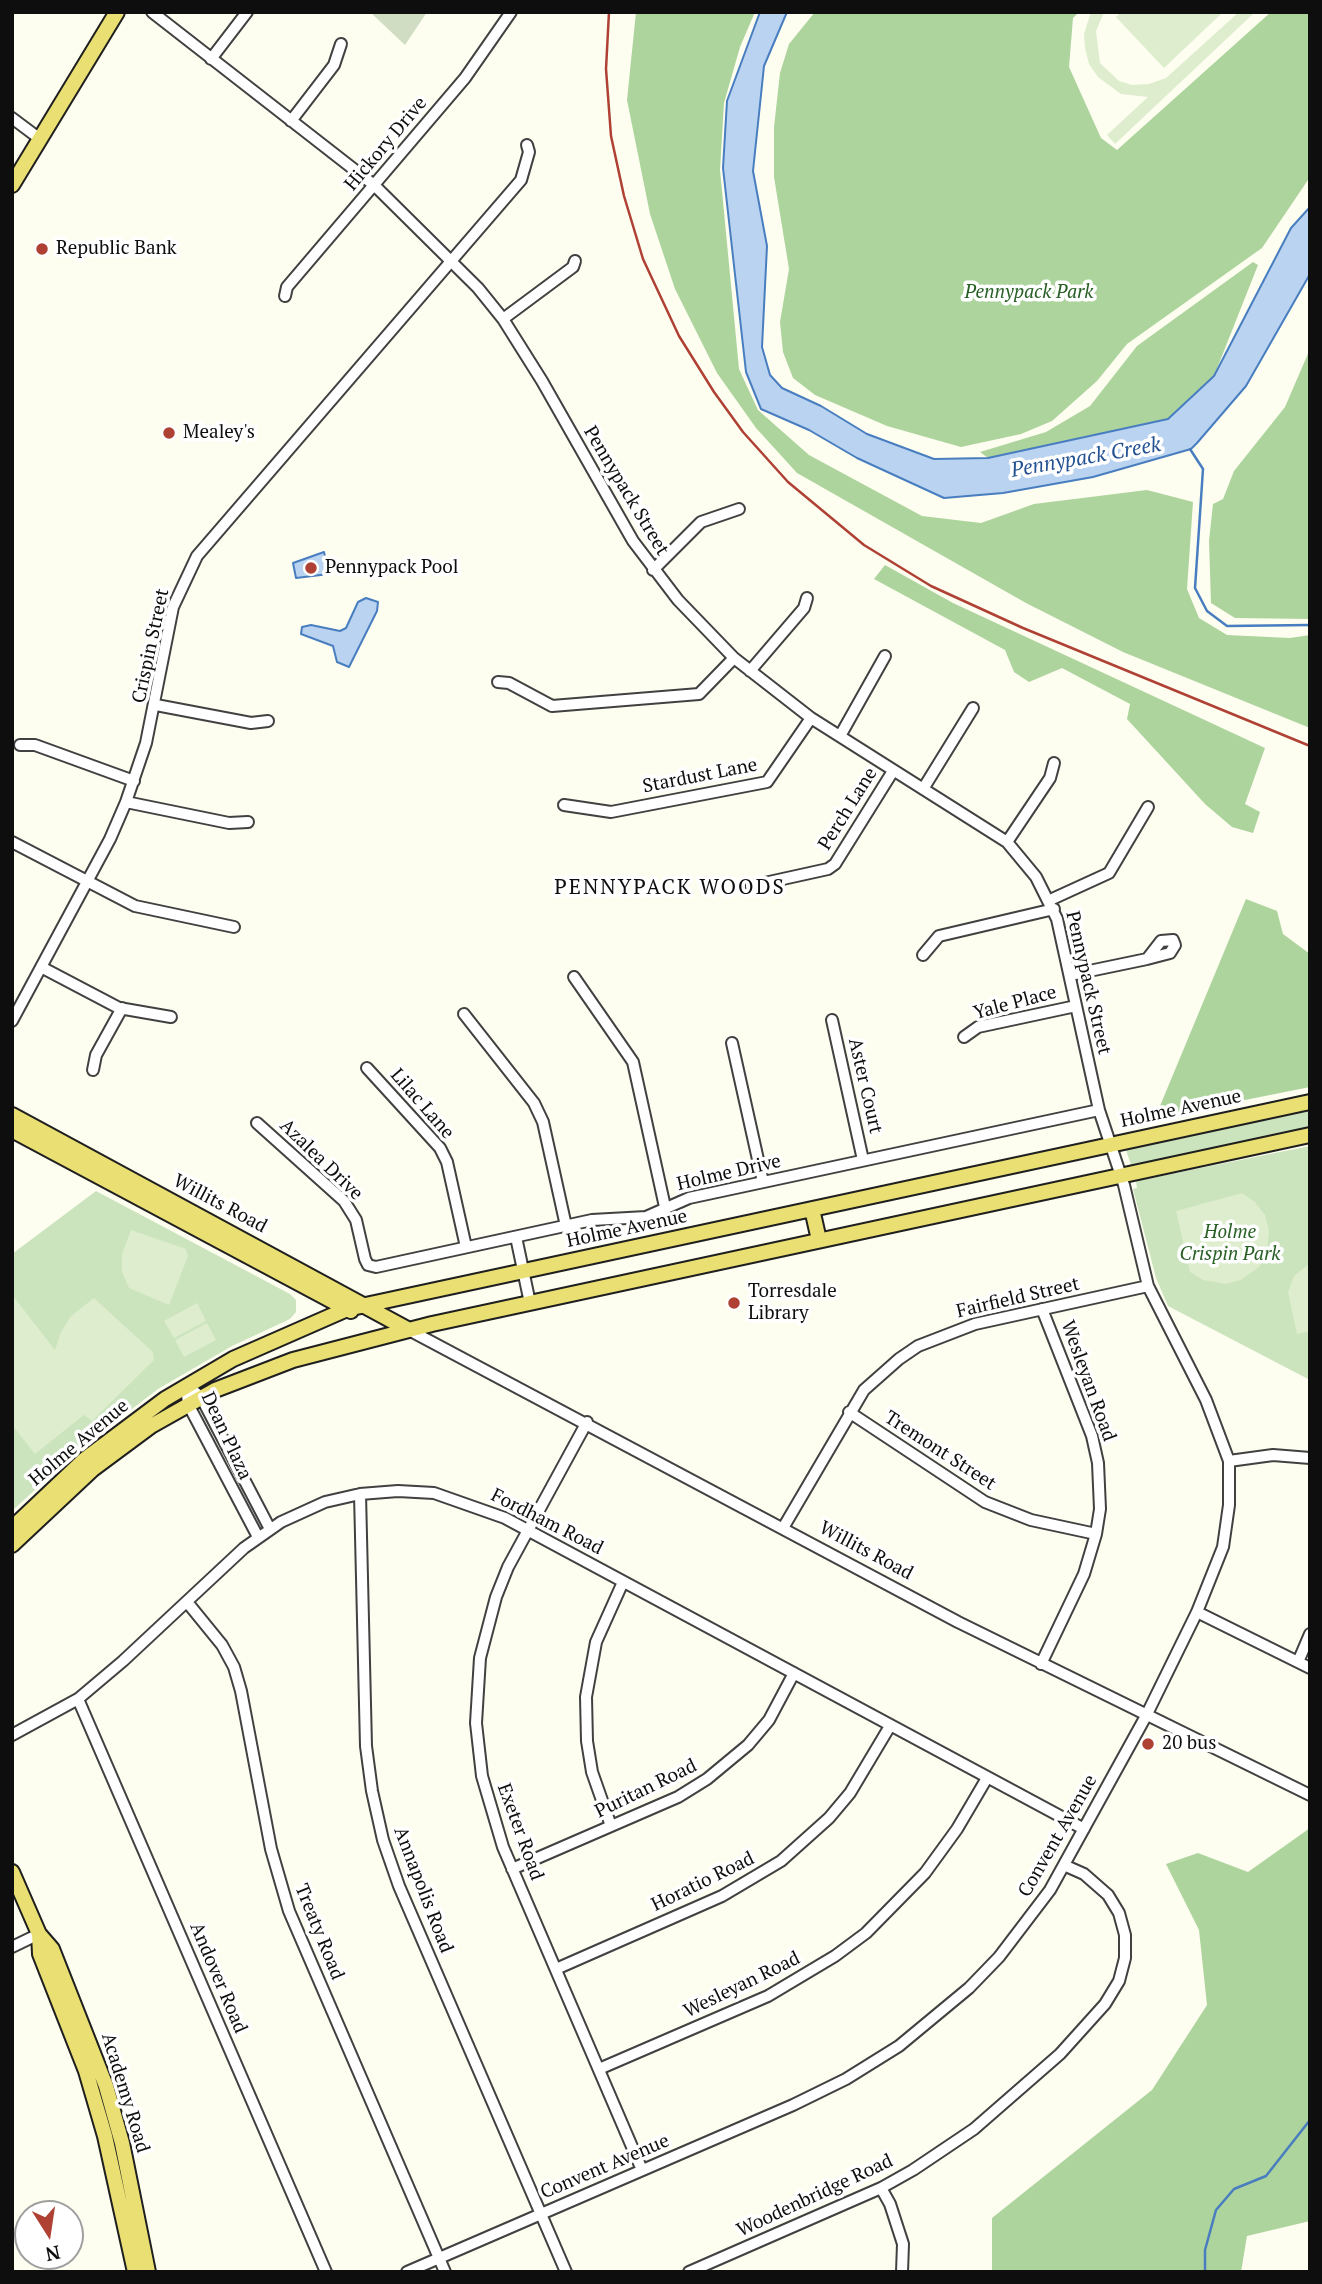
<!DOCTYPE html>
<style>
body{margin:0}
#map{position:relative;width:1322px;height:2284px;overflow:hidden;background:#fdfdf0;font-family:"PT Serif",serif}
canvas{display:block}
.frame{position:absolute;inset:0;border:14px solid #0e0e0e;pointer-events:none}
.north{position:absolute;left:14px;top:2200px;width:70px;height:70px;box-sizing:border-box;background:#fff;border:2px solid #9f9f9f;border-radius:50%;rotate:168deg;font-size:19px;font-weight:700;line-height:28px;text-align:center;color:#0e0e0e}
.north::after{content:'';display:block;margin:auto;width:24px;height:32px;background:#af4134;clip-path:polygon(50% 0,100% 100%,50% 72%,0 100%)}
</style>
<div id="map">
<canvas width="1322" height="2284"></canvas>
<div class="frame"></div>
<div class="north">N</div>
</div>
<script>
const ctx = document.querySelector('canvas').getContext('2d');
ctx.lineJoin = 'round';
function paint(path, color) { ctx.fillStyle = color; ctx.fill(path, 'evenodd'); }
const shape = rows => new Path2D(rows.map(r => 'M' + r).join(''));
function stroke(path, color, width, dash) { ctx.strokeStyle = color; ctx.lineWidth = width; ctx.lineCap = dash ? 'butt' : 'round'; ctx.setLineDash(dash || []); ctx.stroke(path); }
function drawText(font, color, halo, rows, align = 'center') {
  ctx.font = font + ' "PT Serif",serif'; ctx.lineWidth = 7; ctx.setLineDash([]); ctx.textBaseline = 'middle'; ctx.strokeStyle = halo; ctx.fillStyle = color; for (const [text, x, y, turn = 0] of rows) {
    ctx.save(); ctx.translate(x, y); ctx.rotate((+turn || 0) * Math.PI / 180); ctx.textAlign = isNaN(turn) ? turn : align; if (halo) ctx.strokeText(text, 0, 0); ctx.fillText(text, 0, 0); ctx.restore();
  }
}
paint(shape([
 [1310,1107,1310,1129,1132,1168,1125,1147],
 [1310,1146,1310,1380,1168,1306,1156,1278,1133,1189,1137,1188,1136,1181],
 [96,1191,290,1294,296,1300,296,1312,290,1319,232,1346,158,1389,77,1451,12,1511,12,1254]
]), '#cbe4bd');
paint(shape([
 [636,12,755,12,740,47,724,103,720,170,739,369,758,410,809,455,922,516,981,523,1034,504,1147,490,1193,502,1187,589,1199,618,1227,635,1290,638,1310,635,1310,728,1123,652,1026,603,797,473,756,428,717,373,675,289,650,214,627,100],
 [815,12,1079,12,1073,18,1069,67,1101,138,1117,150,1271,12,1310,12,1310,177,1262,248,1127,344,1097,381,1052,421,1021,434,961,447,887,426,815,395,793,378,783,352,780,322,789,269,774,177,774,127,780,73,789,44],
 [1253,262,1258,265,1214,376,1168,419,988,458,980,452,1046,432,1090,406,1137,346],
 [1310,349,1310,619,1235,618,1211,603,1209,541,1213,504,1223,499,1234,471,1285,407],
 [885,565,953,603,1265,748,1245,804,1260,812,1253,833,1232,827,1205,804,1127,719,1130,704,1062,668,1029,682,1014,672,1005,650,874,579],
 [1246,899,1277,911,1283,934,1310,954,1310,1087,1155,1118],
 [1310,1828,1310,2221,1247,2236,1241,2272,992,2272,992,2218,1152,2090,1207,2005,1199,1930,1166,1864,1198,1853,1248,1872]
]), '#aed49e');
paint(shape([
 [370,12,427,12,405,45]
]), '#d1ddc3');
paint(shape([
 [1091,12,1104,12,1096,31,1100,63,1119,81,1132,85,1149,84,1166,78,1239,12,1255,12,1115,144,1107,135,1148,97,1121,94,1098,77,1089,64,1085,48,1084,34],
 [1121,12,1223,12,1164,68,1116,17],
 [1242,1193,1255,1202,1265,1215,1269,1230,1267,1253,1259,1267,1241,1280,1226,1284,1203,1280,1190,1272,1176,1211],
 [131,1230,186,1249,188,1256,169,1305,129,1288,122,1272,122,1254],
 [1310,1263,1310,1331,1297,1334,1288,1292,1294,1276],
 [13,1296,55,1350,61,1332,71,1316,94,1298,153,1352,154,1360,92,1421,84,1415,35,1454,12,1425],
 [197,1303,206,1321,174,1338,164,1321],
 [207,1323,216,1340,184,1357,175,1340]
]), '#ddedcd');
const water = shape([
 [760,12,787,12,764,66,753,171,767,246,762,347,770,375,782,388,821,406,867,434,934,459,988,458,1168,419,1214,376,1291,228,1310,207,1310,274,1246,386,1197,443,1191,449,1093,477,1003,493,944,498,857,458,809,430,761,409,746,372,723,168,727,101,760,12],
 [324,552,329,574,296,578,293,563,324,552],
 [366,598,378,602,377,611,349,667,337,662,333,646,301,634,302,627,311,625,340,631,346,628,358,602,366,598]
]);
paint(water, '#bad3f0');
stroke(water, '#487ebf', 2);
stroke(shape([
 [1190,449,1203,469,1195,588,1207,611,1227,626,1310,625],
 [1205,2272,1205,2250,1216,2210,1234,2189,1266,2176,1310,2120]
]), '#487ebf', 2.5);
const minor = shape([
 [152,12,374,185,478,288,503,319,542,381,633,541,678,600,734,658,811,718,1007,842,1036,877,1057,919,1099,1110,1124,1185,1148,1286,1206,1400,1229,1461,1229,1505,1223,1547,1197,1612,1146,1716,1050,1890,999,1957,969,1988,899,2046,846,2079,793,2105,407,2272],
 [211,59,247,12],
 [12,118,40,139],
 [291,121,334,65,341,44],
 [285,296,287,287,465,78,511,12],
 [503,319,573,267,575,261],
 [653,570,701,522,739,509],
 [750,671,804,608,807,598],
 [498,682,509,683,552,706,699,694,734,658],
 [156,705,251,723,268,721],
 [840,736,885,656],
 [20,745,35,745,134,781],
 [923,789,973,708],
 [126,802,229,823,248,822],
 [564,805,611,812,767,782,811,718],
 [12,842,135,906,234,927],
 [1007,842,1050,778,1054,763],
 [751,886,828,869,835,864,893,771],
 [1050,900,1109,873,1148,807],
 [923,955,939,936,1054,909],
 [41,967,119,1008,171,1017],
 [1070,975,1147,959,1170,953,1175,945,1173,940,1161,941,1147,959],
 [574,977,633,1062,665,1207],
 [464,1014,534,1103,543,1122,566,1226],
 [832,1020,863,1160],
 [12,1021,110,839,126,802,146,743,173,607,197,556,521,180,529,152,527,145],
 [964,1037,978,1027,1076,1006],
 [732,1043,763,1182],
 [367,1068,440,1148,447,1162,466,1247],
 [93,1070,96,1055,122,1008],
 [257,1123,344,1201,356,1220,365,1259,368,1265,376,1267,592,1220,646,1217,689,1198,1099,1110],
 [516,1237,530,1303],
 [409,1330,958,1622,1310,1795],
 [186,1385,188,1404,258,1537],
 [186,1385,201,1397,270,1529],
 [849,1412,985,1502,1031,1520,1096,1534],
 [587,1422,508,1567,496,1597,480,1658,476,1723,482,1776,503,1847,642,2170],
 [1229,1461,1273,1455,1310,1458],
 [360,1494,366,1746,372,1791,383,1840,399,1886,566,2272],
 [783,1528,864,1390,899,1359,918,1346,975,1324,1148,1286],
 [187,1602,222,1645,234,1667,241,1691,271,1849,289,1911,445,2272],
 [1197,1612,1310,1668],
 [1298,1662,1310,1634],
 [1041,1664,1084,1574,1096,1534,1100,1509,1098,1463,1092,1436,1042,1309],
 [78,1699,326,2272],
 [12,1735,78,1699,123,1661,244,1548,281,1522,325,1502,360,1494,398,1491,434,1493,505,1518,1084,1829],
 [611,1826,592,1772,587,1741,586,1697,596,1642,623,1582],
 [512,1869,678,1797,707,1779,748,1745,769,1720,794,1673],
 [12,1947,39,1934],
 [556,1969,722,1896,781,1861,829,1818,850,1793,890,1726],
 [599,2069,768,1996,835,1956,866,1933,925,1873,957,1829,987,1778],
 [881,2188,890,2204,903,2244,902,2272],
 [689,2272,881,2188,913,2170,974,2129,1060,2054,1105,2004,1119,1981,1125,1958,1125,1935,1119,1913,1108,1895,1084,1874,1066,1866]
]);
const major = shape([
 [12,185,117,12],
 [12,1115,409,1330],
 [12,1130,351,1311],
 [812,1209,819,1240],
 [12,1528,85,1459,165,1399,233,1359,347,1309,1310,1102],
 [12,1545,93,1469,151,1426,215,1390,293,1360,432,1324,1310,1135],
 [12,1872,39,1934,40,1954,86,2071,105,2136,135,2272],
 [39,1934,52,1949,106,2086,122,2143,148,2272]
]);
stroke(minor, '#414141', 14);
stroke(major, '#1f1f1f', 18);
stroke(minor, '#fff', 10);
stroke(major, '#eadf73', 14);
stroke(shape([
 [609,12,606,69,611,136,624,196,643,259,679,336,714,392,743,432,788,482,864,545,931,586,1023,628,1310,746]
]), '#af4134', 2.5);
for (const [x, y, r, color] of [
 [42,249,7,"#af4134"],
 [169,433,7,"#af4134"],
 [311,568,7,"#af4134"],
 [734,1303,7,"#af4134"],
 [1148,1744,7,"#af4134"]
]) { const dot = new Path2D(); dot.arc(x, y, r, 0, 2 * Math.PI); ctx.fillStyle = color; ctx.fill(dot); stroke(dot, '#fff', 2.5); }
drawText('19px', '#0e0e0e', '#fff', [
 ["Hickory Drive",386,144,-50],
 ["Pennypack Street",626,491,59],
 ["Crispin Street",151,646,-78],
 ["Stardust Lane",700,776,-11],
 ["Perch Lane",848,809,-58],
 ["Pennypack Street",1088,983,77],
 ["Yale Place",1015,1003,-15],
 ["Aster Court",865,1086,77],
 ["Lilac Lane",422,1104,49],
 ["Holme Avenue",1181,1109,-12],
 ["Azalea Drive",321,1160,44],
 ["Holme Drive",729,1173,-13],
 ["Willits Road",220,1204,28],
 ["Holme Avenue",627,1229,-12],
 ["Fairfield Street",1018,1298,-13],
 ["Wesleyan Road",1088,1381,70],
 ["Dean Plaza",226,1436,65],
 ["Holme Avenue",79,1443,-40],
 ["Tremont Street",940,1451,33],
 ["Fordham Road",547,1522,27],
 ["Willits Road",866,1551,28],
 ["Puritan Road",646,1789,-26],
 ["Exeter Road",520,1832,70],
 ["Convent Avenue",1058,1836,-60],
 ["Horatio Road",703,1882,-26],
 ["Annapolis Road",423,1890,69],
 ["Treaty Road",319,1932,68],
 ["Andover Road",218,1978,67],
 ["Wesleyan Road",742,1985,-26],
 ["Academy Road",125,2093,73],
 ["Convent Avenue",605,2167,-23],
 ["Woodenbridge Road",815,2196,-25]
]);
drawText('19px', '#0e0e0e', '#fff', [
 ["Republic Bank",56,249],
 ["Mealey's",183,433],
 ["Pennypack Pool",325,568],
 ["Torresdale",748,1292],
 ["Library",748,1314],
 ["20 bus",1162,1744]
], 'left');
drawText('italic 19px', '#285f25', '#fff', [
 ["Pennypack Park",1029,293],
 ["Holme",1230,1233],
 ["Crispin Park",1230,1255]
]);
drawText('italic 21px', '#245292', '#fff', [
 ["Pennypack Creek",1086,458,-10]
]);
ctx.letterSpacing = '2px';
drawText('21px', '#0e0e0e', '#fff', [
 ["PENNYPACK WOODS",670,888]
]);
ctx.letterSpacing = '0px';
</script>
